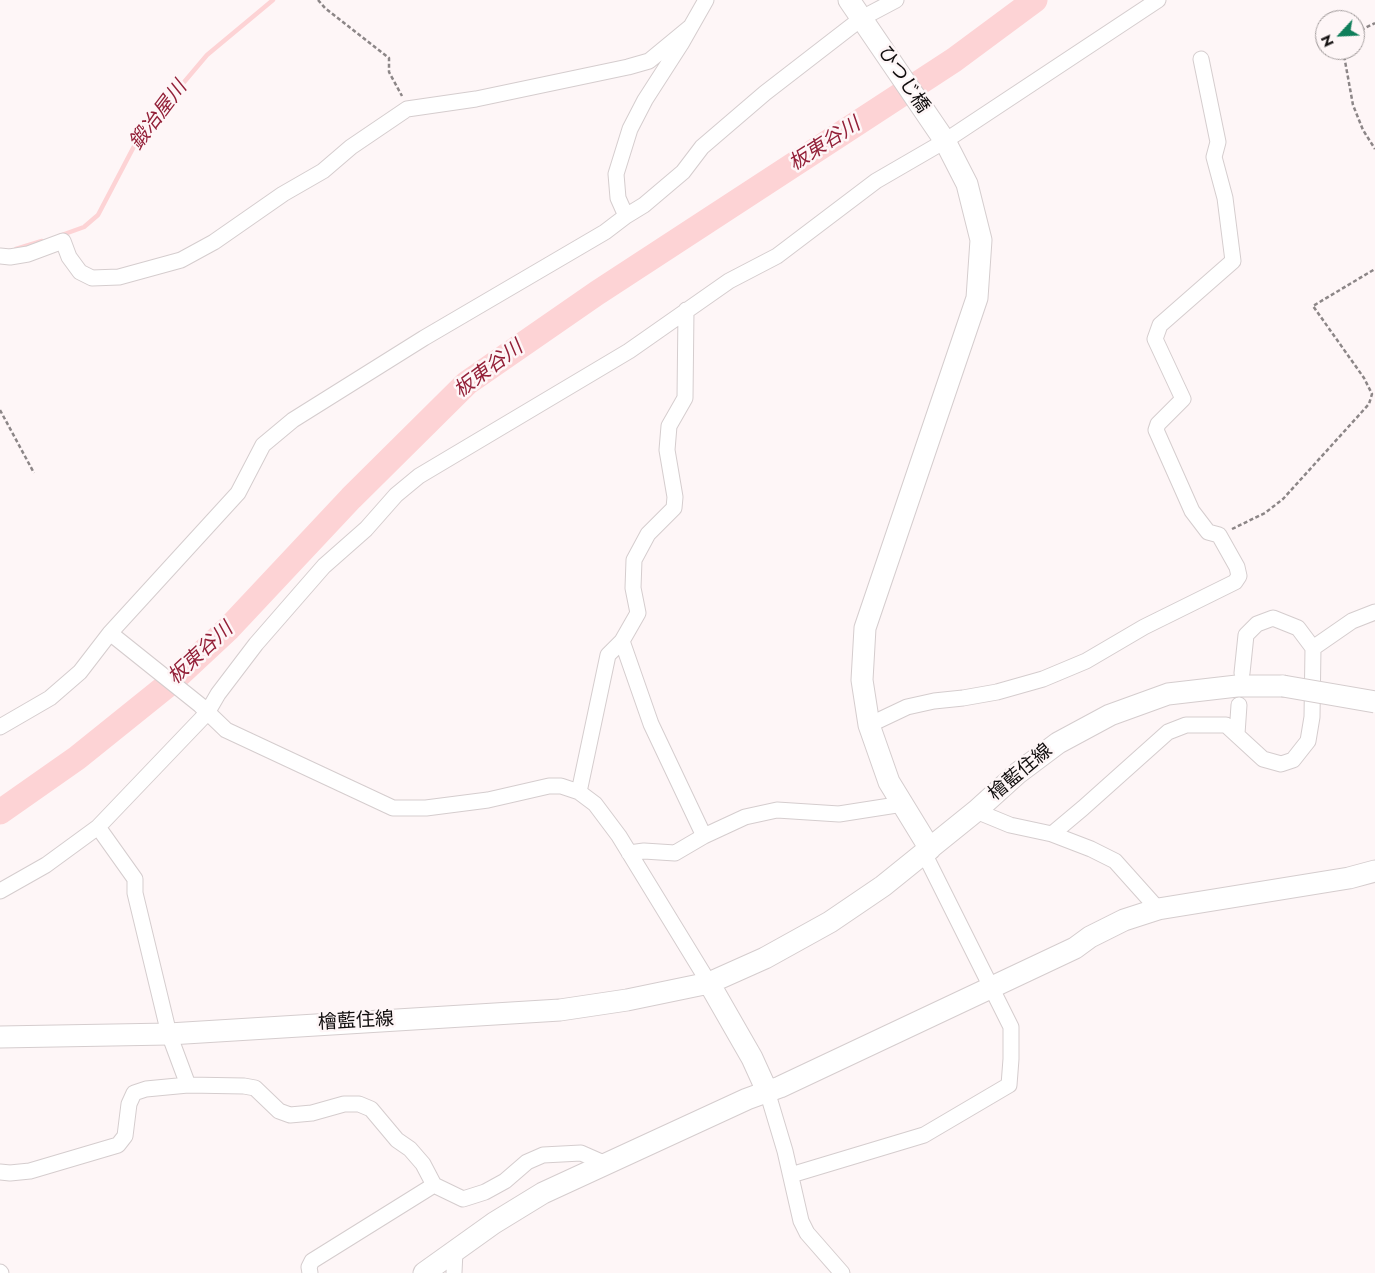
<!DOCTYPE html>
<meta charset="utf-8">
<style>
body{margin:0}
#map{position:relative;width:1375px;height:1273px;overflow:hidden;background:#fef6f7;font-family:Jost,sans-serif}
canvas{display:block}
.north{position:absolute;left:1315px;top:10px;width:50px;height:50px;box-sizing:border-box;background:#fef6f7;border:1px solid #9f9999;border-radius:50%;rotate:245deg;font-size:14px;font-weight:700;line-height:20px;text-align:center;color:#100d0d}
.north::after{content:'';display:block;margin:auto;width:18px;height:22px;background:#107f5b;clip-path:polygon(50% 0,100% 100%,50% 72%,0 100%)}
</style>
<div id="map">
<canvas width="1375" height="1273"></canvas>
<div class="north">N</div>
</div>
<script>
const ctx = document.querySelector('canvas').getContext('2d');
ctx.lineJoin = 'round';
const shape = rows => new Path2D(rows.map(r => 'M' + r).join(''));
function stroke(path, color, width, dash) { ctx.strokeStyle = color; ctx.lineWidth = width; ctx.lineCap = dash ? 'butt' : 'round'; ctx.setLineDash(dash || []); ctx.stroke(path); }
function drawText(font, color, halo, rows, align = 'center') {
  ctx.font = font + ' Jost,"Noto Sans JP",sans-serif'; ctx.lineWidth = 5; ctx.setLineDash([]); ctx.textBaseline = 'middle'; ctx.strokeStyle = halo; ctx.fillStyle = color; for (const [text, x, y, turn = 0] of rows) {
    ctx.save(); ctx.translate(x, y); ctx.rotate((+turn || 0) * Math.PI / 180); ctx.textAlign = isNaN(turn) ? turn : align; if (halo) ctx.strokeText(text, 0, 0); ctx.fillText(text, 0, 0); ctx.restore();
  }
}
stroke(shape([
 [59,236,84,227,98,215,141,133,207,55,273,0],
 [16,249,42,241]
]), '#fdd3d5', 4.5);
stroke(shape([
 [0,812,77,758,169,684,229,628,351,498,467,383,597,293,954,60,1035,0]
]), '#fdd3d5', 25);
const street = shape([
 [626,216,618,198,616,174,630,129,645,100,681,44,706,0],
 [0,256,10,257,28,254,63,241,69,257,80,272,92,278,119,277,181,260,214,242,283,194,323,171,351,147,407,109,476,99,628,67,649,61,689,28],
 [686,310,685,398,669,426,667,450,675,497,674,508,648,534,634,560,633,588,638,613,622,641,651,724,704,836],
 [110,633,200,705,226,730,393,808,426,808,488,800,549,786,561,786,579,792,595,804,619,836,709,983],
 [1242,673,1246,635,1257,624,1273,618,1298,628,1313,648,1352,621,1375,612],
 [869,725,907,707,934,701,963,698,997,692,1043,679,1086,661,1144,627,1235,582,1239,576,1237,567,1219,535,1208,532,1192,511,1156,430,1158,424,1183,399,1155,339,1160,325,1233,261,1225,198,1214,157,1218,142,1201,59],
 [0,727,50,698,80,672,110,633,238,493,263,445,293,420,424,338,605,232,626,216,644,205,683,172,702,147,765,93,862,18,896,0],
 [1237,734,1239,705],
 [579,792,608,655,622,641],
 [976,811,1010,825,1052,834,1091,849,1115,861,1158,909],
 [98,827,135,879,135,893,169,1034,188,1085],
 [1052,834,1083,808,1168,732,1186,725,1226,725,1263,759,1281,764,1293,760,1308,741,1312,717,1313,648],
 [629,853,644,851,675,853,704,836,745,817,777,810,839,814,903,804],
 [0,891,46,865,98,827,207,713,218,694,256,644,324,566,366,529,396,495,419,476,629,351,729,281,777,256,876,181,945,141,1158,0],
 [767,1091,785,1151,801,1221,807,1233,842,1273],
 [0,1172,10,1173,30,1171,118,1145,125,1136,129,1104,134,1093,146,1089,188,1085,244,1086,255,1088,279,1111,290,1115,312,1113,344,1104,359,1104,371,1109,397,1140,410,1149,423,1164,434,1185,463,1199,485,1192,505,1181,527,1162,543,1155,581,1153,606,1164],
 [791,1175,924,1135,1009,1085,1011,1059,1011,1027,924,853],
 [0,1272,1,1273],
 [310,1273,309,1267,312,1261,434,1185],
 [454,1273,455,1251]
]);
const secondary = shape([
 [849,0,945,141,967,184,981,240,977,298,865,628,862,680,869,725,889,782,930,849],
 [709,983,752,1058,767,1091],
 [0,1037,169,1034,560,1010,627,1000,709,983,765,958,830,922,883,886,976,811,1018,773,1058,743,1110,715,1168,694,1237,686,1283,686],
 [424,1273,494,1223,543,1193,747,1099,780,1087,1075,948,1090,937,1124,920,1158,909,1349,878,1375,871]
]);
stroke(street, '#d5cdce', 17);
stroke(secondary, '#d5cdce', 23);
stroke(shape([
 [318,0,325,8,389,58,389,72,402,96],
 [1355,33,1375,23],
 [1343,50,1353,105,1363,130,1375,149],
 [0,410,34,473],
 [1232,529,1265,513,1283,499,1369,404,1372,394,1364,378,1313,306,1375,269]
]), '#8c8687', 2.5, [4, 2.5]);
stroke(street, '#fff', 15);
stroke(secondary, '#fff', 21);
const secondaryBridge = shape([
 [1283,686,1375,702]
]);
stroke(secondaryBridge, '#d5cdce', 23, []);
stroke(secondaryBridge, '#fff', 21);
drawText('19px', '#100d0d', '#fef6f7', [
 ["ひつじ橋",903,80,56],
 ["檜藍住線",1021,773,-40],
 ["檜藍住線",356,1022,-3]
]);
drawText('italic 20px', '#932038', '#fef6f7', [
 ["鍛冶屋川",159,116,-53],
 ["板東谷川",825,145,-33],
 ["板東谷川",489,370,-37],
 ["板東谷川",201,654,-43]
]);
</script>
